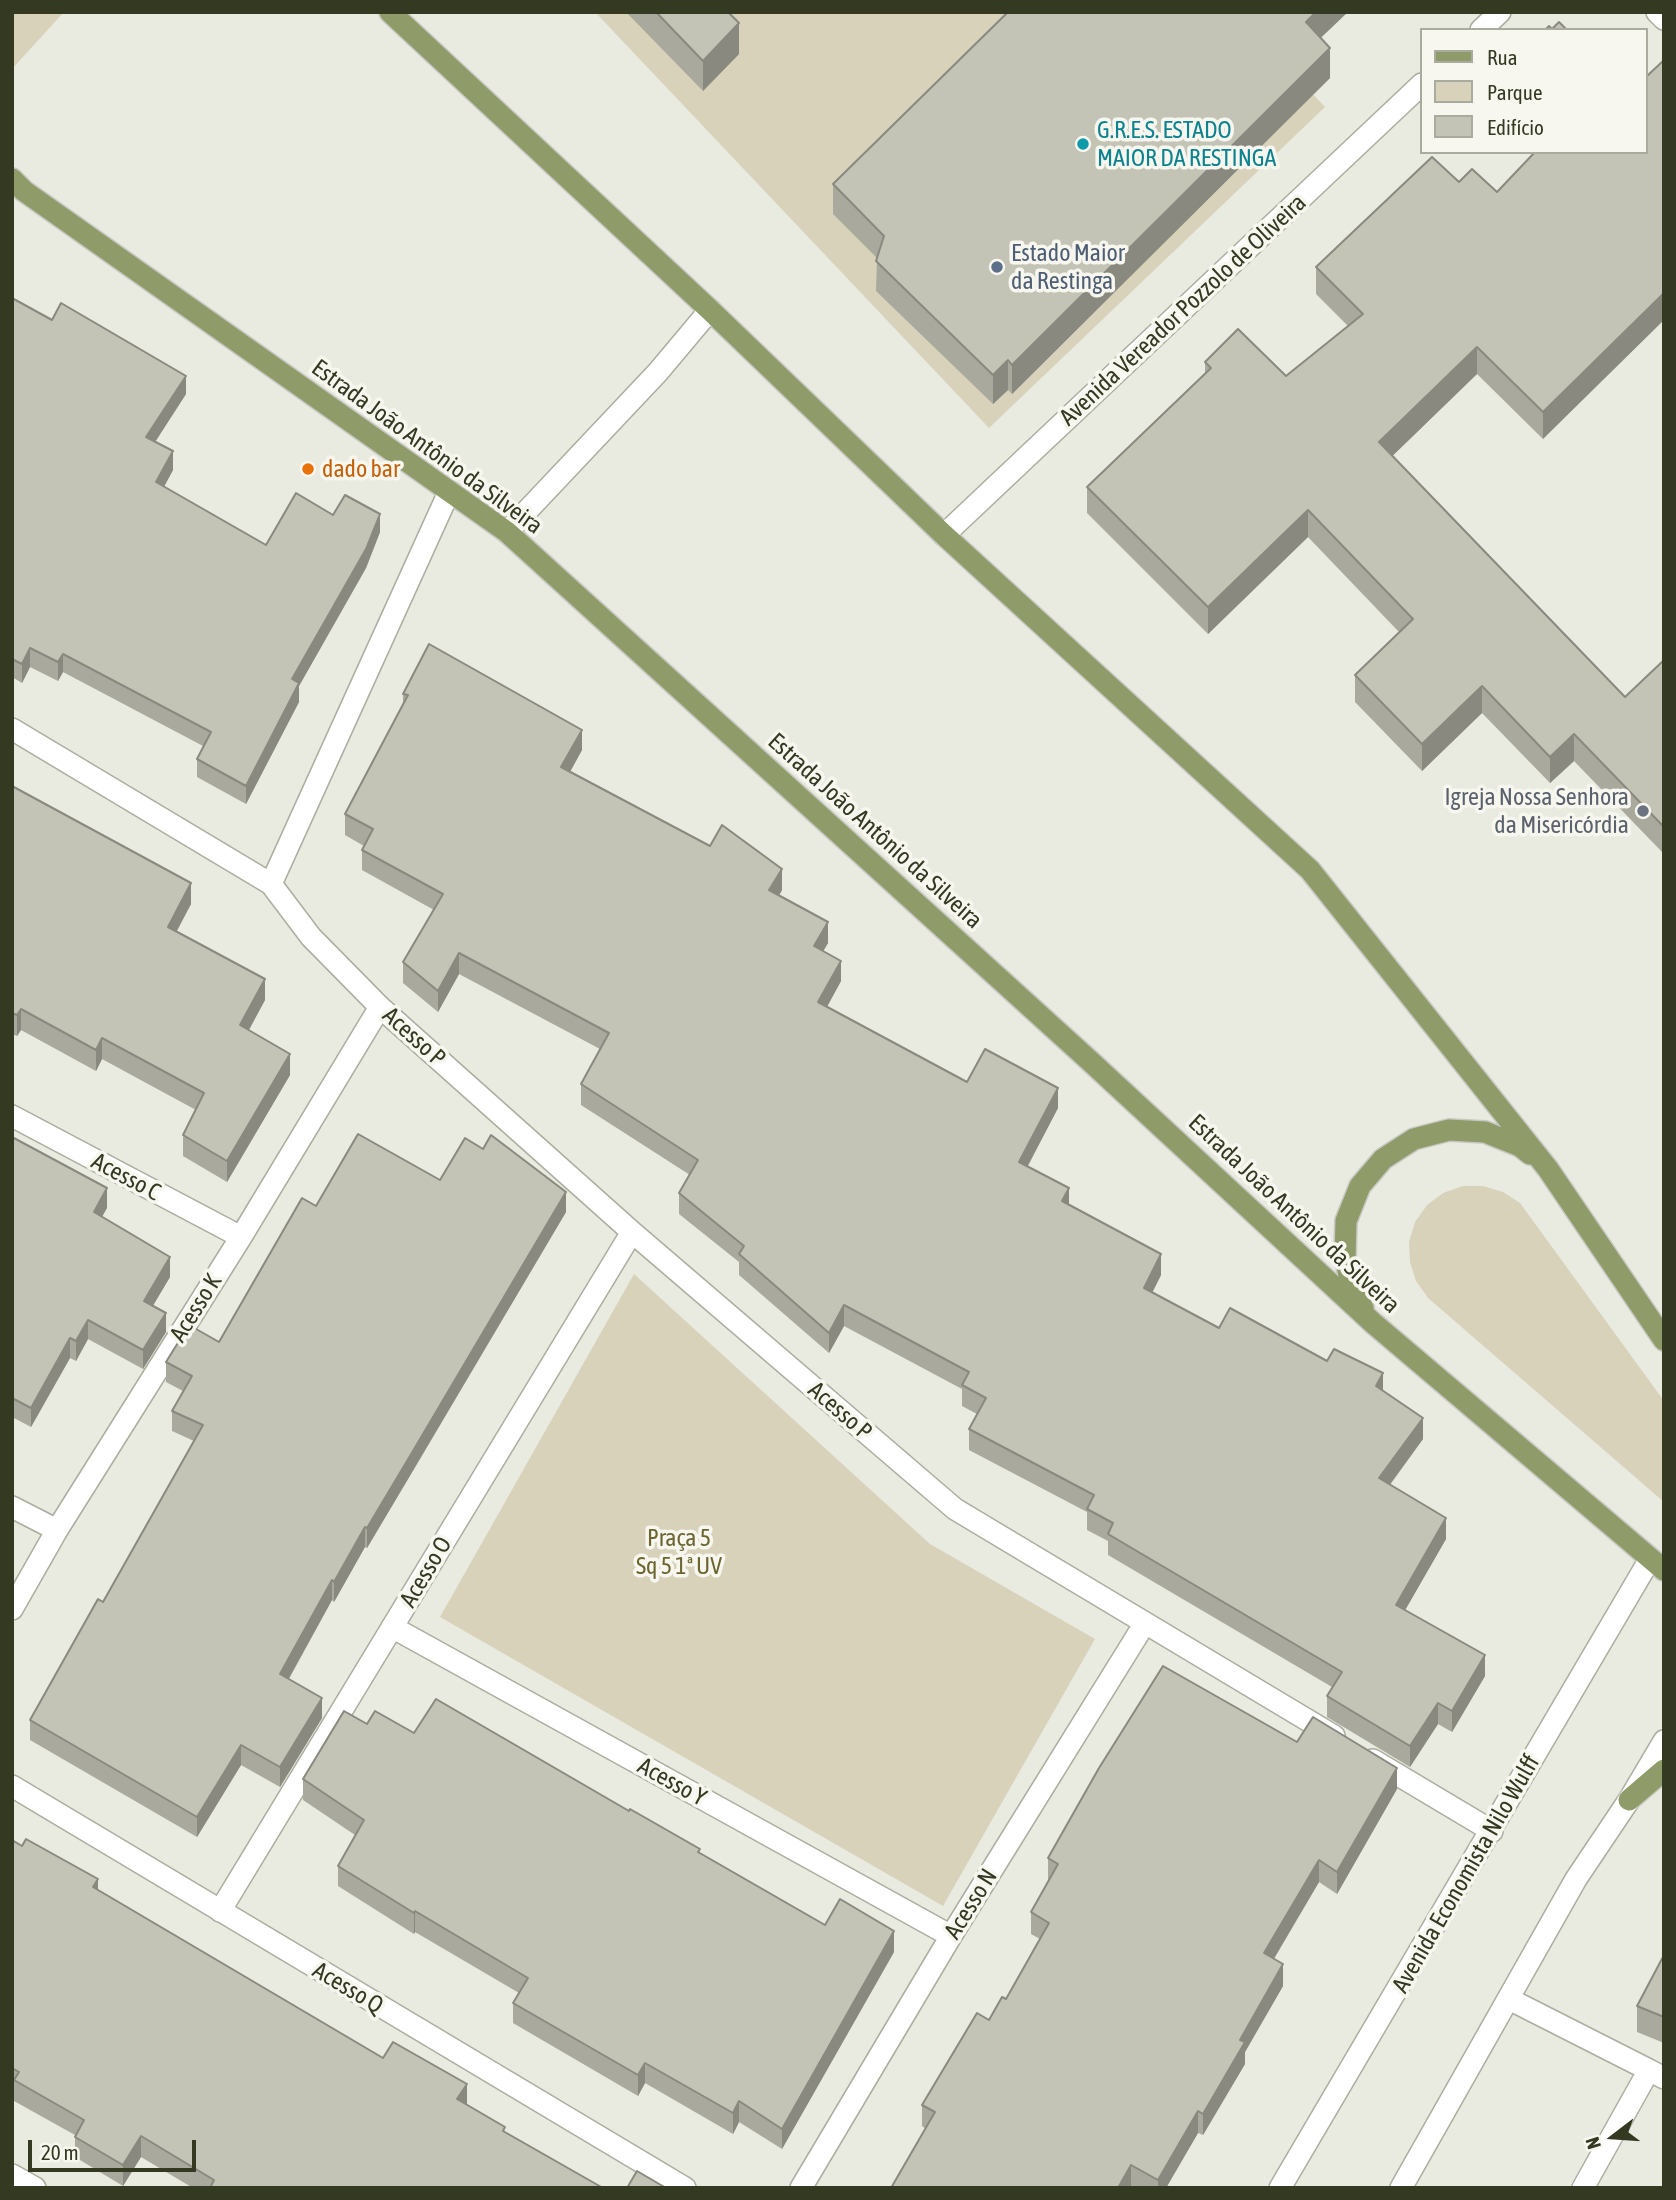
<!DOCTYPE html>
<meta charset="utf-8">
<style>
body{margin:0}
#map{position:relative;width:1676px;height:2200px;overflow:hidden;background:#e9eae0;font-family:"Asap Condensed",sans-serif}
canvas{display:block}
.frame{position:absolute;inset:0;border:14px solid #343922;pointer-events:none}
.legend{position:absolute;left:1420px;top:28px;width:228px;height:126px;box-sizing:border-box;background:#f7f7f0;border:2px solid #a9ab9e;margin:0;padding:9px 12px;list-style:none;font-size:21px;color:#343922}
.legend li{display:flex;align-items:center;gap:14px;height:35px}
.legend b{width:35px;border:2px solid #a9ab9e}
.north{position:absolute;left:1578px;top:2102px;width:70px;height:70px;-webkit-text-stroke:5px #f7f7f0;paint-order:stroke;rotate:253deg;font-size:19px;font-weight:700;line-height:28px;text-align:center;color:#343922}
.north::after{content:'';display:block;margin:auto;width:24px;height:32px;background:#343922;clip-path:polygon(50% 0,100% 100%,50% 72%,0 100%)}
.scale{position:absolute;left:28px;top:2140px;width:168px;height:32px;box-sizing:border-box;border:4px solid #343922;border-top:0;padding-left:9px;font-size:21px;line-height:24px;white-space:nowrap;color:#343922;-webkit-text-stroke:5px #f7f7f0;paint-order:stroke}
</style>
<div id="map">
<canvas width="1676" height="2200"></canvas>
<div class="frame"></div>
<ul class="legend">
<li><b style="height:9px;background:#8f9b69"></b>Rua</li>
<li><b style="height:19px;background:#d9d2bb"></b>Parque</li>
<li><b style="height:19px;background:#c4c4b6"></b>Edifício</li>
</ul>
<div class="north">N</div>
<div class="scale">20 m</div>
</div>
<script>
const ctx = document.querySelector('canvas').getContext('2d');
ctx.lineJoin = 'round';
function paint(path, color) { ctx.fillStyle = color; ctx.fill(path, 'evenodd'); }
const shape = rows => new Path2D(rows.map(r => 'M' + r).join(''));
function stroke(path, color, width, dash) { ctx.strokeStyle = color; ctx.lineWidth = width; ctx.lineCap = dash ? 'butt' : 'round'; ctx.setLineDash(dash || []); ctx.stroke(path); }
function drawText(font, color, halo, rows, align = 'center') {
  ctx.font = font + ' "Asap Condensed",sans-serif'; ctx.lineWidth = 7; ctx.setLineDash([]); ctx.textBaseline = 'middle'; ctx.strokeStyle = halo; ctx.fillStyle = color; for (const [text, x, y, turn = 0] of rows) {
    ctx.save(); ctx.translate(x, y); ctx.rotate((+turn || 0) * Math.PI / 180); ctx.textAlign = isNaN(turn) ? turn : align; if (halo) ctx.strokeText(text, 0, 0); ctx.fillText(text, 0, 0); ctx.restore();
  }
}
paint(shape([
 [12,12,64,12,12,69],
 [595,12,1235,12,1325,107,989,428],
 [1463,1186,1483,1186,1503,1192,1520,1203,1664,1401,1664,1502,1428,1298,1416,1281,1410,1262,1409,1242,1415,1222,1427,1205,1443,1193],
 [634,1274,930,1544,1095,1639,943,1906,440,1617]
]), '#d9d2bb');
const minor = shape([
 [1657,12,1664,19],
 [1481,30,1500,12],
 [507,532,658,372,710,310],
 [944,535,1422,84],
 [12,729,271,884,311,937,380,1007,632,1232,955,1509,1334,1736],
 [271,884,449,492],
 [12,1116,241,1237],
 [12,1507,57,1530],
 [12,1609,57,1530,241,1237,380,1007],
 [392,1627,951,1936],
 [1373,1760,1492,1831],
 [12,1786,685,2188],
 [220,1911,632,1232],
 [1509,1999,1649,2070],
 [12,2175,35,2188],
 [801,2188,951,1936,1145,1623],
 [1280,2188,1650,1559],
 [1401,2188,1576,1879,1629,1800,1664,1741],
 [1583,2188,1649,2070,1664,2078]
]);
const major = shape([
 [390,12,710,310,944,535,1310,870,1548,1169,1664,1340],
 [12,179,24,191,507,532,1090,1061,1373,1323,1664,1570],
 [1363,1308,1353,1293,1345,1257,1346,1221,1360,1186,1383,1159,1414,1139,1449,1130,1485,1132,1520,1146,1530,1154],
 [1629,1800,1664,1770]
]);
stroke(minor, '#abae9f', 24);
stroke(major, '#c6c8c1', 24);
stroke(minor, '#fff', 21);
stroke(major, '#8f9b69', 21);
paint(shape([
 [626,12,728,12,739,54,703,91],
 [1321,38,1330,78,1012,394,1008,390,993,404,876,291,877,258,833,214,833,184],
 [1646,152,1543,439,1477,374,1392,456,1625,697,1664,660,1664,854,1574,761,1550,783,1482,713,1422,771,1355,702,1355,675,1399,632,1308,537,1208,634,1087,513,1087,487,1205,373,1205,362,1286,376,1348,326,1316,294,1316,267,1459,182,1497,192],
 [12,298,186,394,155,442,173,470,164,487,266,545,333,515,380,532,366,568,299,686,299,702,246,804,197,777,197,759,203,746,63,672,58,681,30,667,22,683,12,677],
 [403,694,582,750,570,772,782,890,779,896,828,943,823,951,841,981,827,1007,967,1082,1058,1108,1028,1166,1069,1204,1161,1275,1152,1293,1219,1328,1383,1391,1423,1439,1390,1485,1446,1539,1405,1610,1485,1676,1452,1732,1438,1724,1410,1767,1327,1717,1327,1696,1332,1687,1108,1555,1108,1541,1087,1530,1087,1512,969,1450,969,1429,977,1414,962,1406,962,1389,844,1326,829,1353,739,1275,739,1262,679,1214,679,1193,690,1175,581,1105,581,1084,600,1049,459,974,438,1012,403,983,403,962,434,910,362,870,362,850,364,846,345,835,345,814,403,706],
 [12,786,191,904,176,931,265,1000,249,1030,290,1075,227,1182,183,1156,183,1135,196,1110,102,1059,96,1071,21,1030,17,1036,12,1034],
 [12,1137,107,1208,102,1216,170,1277,153,1306,166,1332,143,1369,88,1339,76,1361,70,1358,31,1427,12,1417],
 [440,1180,566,1212,410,1476,367,1548,365,1547,334,1602,332,1600,289,1679,322,1718,280,1787,241,1765,197,1837,30,1740,30,1720,103,1602,194,1441,172,1431,172,1411,183,1391,166,1382,166,1362,219,1342,316,1206],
 [367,1724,414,1733,700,1853,825,1925,894,1952,782,2149,739,2122,733,2134,645,2083,638,2096,513,2023,513,2003,519,1993,415,1932,414,1934,338,1886,338,1866,355,1835,303,1800,303,1779],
 [1297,1742,1397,1789,1337,1894,1319,1882,1274,1959,1283,1986,1245,2052,1245,2064,1203,2135,1198,2133,1166,2188,891,2188,926,2129,922,2126,922,2105,1006,1999,1040,1939,1031,1934,1031,1912,1049,1881,1048,1880,1048,1858],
 [12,1840,383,2058,467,2104,505,2132,603,2188,193,2188,141,2157,123,2186,75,2157,75,2135,14,2101,14,2090,12,2088],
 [1664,1955,1664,2043,1637,2032,1637,2006]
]), '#a9a99d');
paint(shape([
 [1316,12,1348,12,1306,52,1306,22],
 [739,23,739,54,703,91,703,61],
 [1330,48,1330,78,1012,394,1012,365],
 [1664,293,1664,320,1543,439,1543,412],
 [1477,347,1477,374,1379,469,1379,442],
 [1008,360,1008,390,993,404,993,375],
 [186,376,186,394,146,456,146,437],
 [173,451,173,470,156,501,156,482],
 [1308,510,1308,537,1208,634,1208,607],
 [380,514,380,532,366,568,299,686,299,702,246,804,246,786,292,679],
 [30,648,30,667,22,683,22,664],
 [63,654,63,672,58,681,58,662],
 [1482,686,1482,713,1422,771,1422,744],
 [582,730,582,750,561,788,561,767],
 [1574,734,1574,761,1550,783,1550,757],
 [782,869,782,890,769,911,769,890],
 [191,883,191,904,168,948,168,927],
 [828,922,828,943,814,967,814,946],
 [459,953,459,974,438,1012,438,991],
 [841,961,841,981,818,1023,818,1002],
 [265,979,265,1000,240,1046,240,1025],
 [21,1009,21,1030,17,1036,17,1015],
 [102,1038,102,1059,96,1071,96,1050],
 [290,1054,290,1075,227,1182,227,1161],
 [1058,1088,1058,1108,1019,1182,1019,1162],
 [107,1188,107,1208,94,1231,94,1212],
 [1069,1188,1069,1208,1062,1201],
 [566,1192,566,1212,367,1548,367,1528],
 [1161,1254,1161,1275,1144,1309,1144,1288],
 [170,1257,170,1277,144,1320,144,1301],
 [844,1305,844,1326,829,1353,829,1333],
 [166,1313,166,1332,143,1369,143,1350],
 [88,1320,88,1339,76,1361,76,1341],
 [70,1338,70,1358,31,1427,31,1408],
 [1383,1373,1383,1393,1376,1386],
 [1423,1418,1423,1439,1379,1499,1379,1478],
 [1446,1518,1446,1539,1396,1626,1396,1605],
 [365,1527,365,1547,334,1602,334,1582],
 [332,1580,332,1600,280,1694,280,1674],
 [1485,1655,1485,1676,1452,1732,1452,1711],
 [322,1698,322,1718,280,1787,280,1767],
 [1438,1703,1438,1724,1410,1767,1410,1746],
 [241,1745,241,1765,197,1837,197,1817],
 [1397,1768,1397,1789,1337,1894,1337,1872],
 [1319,1860,1319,1882,1264,1975,1264,1953],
 [98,1879,98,1899,93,1887],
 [415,1911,415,1932,414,1934,414,1913],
 [894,1931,894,1952,782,2149,782,2129],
 [1283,1964,1283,1986,1245,2052,1245,2064,1203,2135,1203,2114,1240,2040],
 [645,2063,645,2083,638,2096,638,2075],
 [467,2084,467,2105,457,2099],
 [739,2101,739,2122,733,2134,733,2113],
 [1198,2111,1198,2133,1166,2188,1158,2188,1158,2180],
 [141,2136,141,2157,123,2186,123,2165],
 [1131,2165,1131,2188,1118,2188]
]), '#89897f');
const building = shape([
 [656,12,728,12,739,23,703,61,656,12],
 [1008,12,1316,12,1306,22,1330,48,1012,365,1008,360,993,375,876,261,884,236,833,184,1008,12],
 [1559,22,1567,30,1545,30,1549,26,1552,29,1559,22],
 [1664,60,1664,293,1543,412,1477,347,1379,442,1625,697,1664,660,1664,827,1574,734,1550,757,1482,686,1422,744,1355,675,1413,619,1308,510,1208,607,1087,487,1211,368,1205,362,1238,329,1286,376,1363,314,1316,267,1432,157,1459,182,1472,169,1497,192,1535,152,1646,152,1646,77,1664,60],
 [12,298,52,320,61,303,186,376,146,437,173,451,156,482,266,545,296,493,333,515,345,495,380,514,366,549,292,679,299,683,246,786,197,759,211,732,63,654,58,662,30,648,22,664,12,659,12,298],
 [429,644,582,730,561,767,710,846,722,825,782,869,769,890,828,922,814,946,841,961,818,1002,967,1082,985,1049,1058,1088,1019,1162,1069,1188,1062,1201,1161,1254,1144,1288,1219,1328,1230,1308,1327,1361,1334,1349,1383,1373,1376,1386,1423,1418,1379,1478,1446,1518,1396,1605,1485,1655,1452,1711,1438,1703,1410,1746,1327,1696,1342,1672,1108,1534,1113,1523,1087,1509,1094,1495,969,1429,986,1398,962,1385,969,1372,844,1305,829,1333,739,1254,744,1246,679,1193,698,1160,581,1084,609,1033,459,953,438,991,403,962,443,894,362,850,373,829,345,814,408,695,403,694,429,644],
 [12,786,191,883,168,927,265,979,240,1025,290,1054,227,1161,183,1135,204,1093,102,1038,96,1050,21,1009,17,1015,12,1013,12,786],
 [358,1134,440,1180,465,1138,483,1149,491,1135,566,1192,410,1456,367,1528,365,1527,334,1582,332,1580,280,1674,322,1698,280,1767,241,1745,197,1817,30,1720,98,1599,103,1602,203,1425,172,1411,192,1376,166,1362,189,1325,219,1342,302,1198,316,1206,358,1134],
 [12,1137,107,1188,94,1212,170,1257,144,1301,166,1313,143,1350,88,1320,76,1341,70,1338,31,1408,12,1398,12,1137],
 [1163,1666,1297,1742,1313,1717,1397,1768,1337,1872,1319,1860,1264,1953,1283,1964,1240,2040,1245,2042,1203,2114,1198,2111,1158,2180,1131,2165,1118,2188,891,2188,935,2112,922,2105,977,2013,989,2020,1002,1997,1006,1999,1049,1923,1031,1912,1058,1864,1048,1858,1099,1768,1163,1666],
 [436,1699,629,1811,630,1809,700,1849,698,1852,825,1925,840,1899,894,1931,782,2129,739,2101,733,2113,645,2063,638,2075,513,2003,528,1978,415,1911,414,1913,338,1866,364,1820,303,1779,344,1711,367,1724,375,1711,414,1733,436,1699],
 [26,1839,98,1879,93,1887,383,2058,393,2042,467,2084,457,2099,505,2127,503,2131,603,2188,210,2188,214,2180,141,2136,123,2165,75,2137,84,2120,14,2080,19,2072,12,2068,12,1840,22,1846,26,1839],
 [1664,1955,1664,2017,1637,2006,1664,1955],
 [637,2171,666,2188,627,2188,637,2171]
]);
paint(building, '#c4c4b6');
stroke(building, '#89897f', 2);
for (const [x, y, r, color] of [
 [1083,144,7,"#0f9aa8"],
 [997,267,7,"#5c6f8a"],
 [308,469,7,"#e8710a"],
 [1643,811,7,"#6b7280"]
]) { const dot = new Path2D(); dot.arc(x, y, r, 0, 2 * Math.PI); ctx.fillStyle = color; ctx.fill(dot); stroke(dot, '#f7f7f0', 2.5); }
drawText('24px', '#0d838f', '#f7f7f0', [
 ["G.R.E.S. ESTADO",1097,130],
 ["MAIOR DA RESTINGA",1097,158]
], 'left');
drawText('24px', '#4e5e75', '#f7f7f0', [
 ["Estado Maior",1011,253],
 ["da Restinga",1011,281]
], 'left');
drawText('24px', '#343922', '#f7f7f0', [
 ["Avenida Vereador Pozzolo de Oliveira",1183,310,-43],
 ["Estrada João Antônio da Silveira",427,447,36],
 ["Estrada João Antônio da Silveira",875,831,42],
 ["Acesso P",414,1037,42],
 ["Acesso C",126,1177,28],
 ["Estrada João Antônio da Silveira",1294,1214,43],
 ["Acesso K",196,1308,-58],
 ["Acesso P",840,1411,41],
 ["Acesso O",426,1572,-59],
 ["Acesso Y",672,1782,29],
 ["Avenida Economista Nilo Wulff",1466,1874,-60],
 ["Acesso N",971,1904,-58],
 ["Acesso Q",348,1988,31]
]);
drawText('24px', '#c56008', '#f7f7f0', [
 ["dado bar",322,469]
], 'left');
drawText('24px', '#5b616d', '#f7f7f0', [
 ["Igreja Nossa Senhora",1629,797],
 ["da Misericórdia",1629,825]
], 'right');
drawText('24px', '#6c6530', '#f7f7f0', [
 ["Praça 5",679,1538],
 ["Sq 5 1ª UV",679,1566]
]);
</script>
